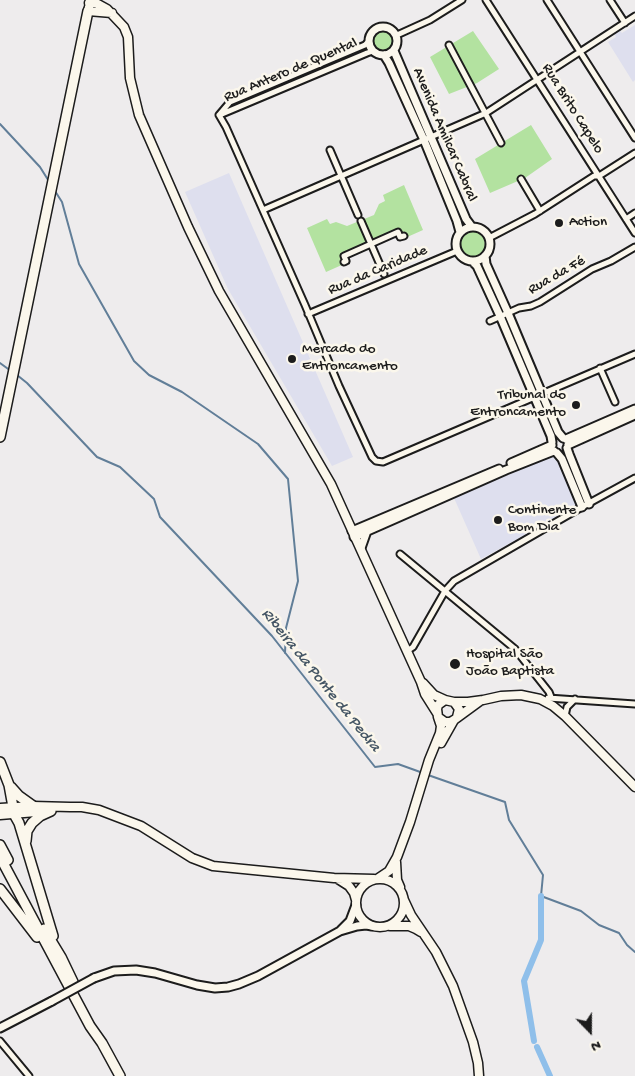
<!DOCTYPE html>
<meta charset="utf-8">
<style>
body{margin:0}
#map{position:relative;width:635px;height:1076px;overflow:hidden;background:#eeeced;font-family:"Gochi Hand",sans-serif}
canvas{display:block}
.north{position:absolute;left:565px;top:1006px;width:50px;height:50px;-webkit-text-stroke:4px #fbf7ec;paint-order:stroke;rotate:158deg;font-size:14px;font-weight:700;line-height:20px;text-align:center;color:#1c1c1c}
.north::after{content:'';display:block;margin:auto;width:18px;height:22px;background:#1c1c1c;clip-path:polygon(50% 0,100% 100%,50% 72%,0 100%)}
</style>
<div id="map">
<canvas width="635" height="1076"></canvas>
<div class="north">N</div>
</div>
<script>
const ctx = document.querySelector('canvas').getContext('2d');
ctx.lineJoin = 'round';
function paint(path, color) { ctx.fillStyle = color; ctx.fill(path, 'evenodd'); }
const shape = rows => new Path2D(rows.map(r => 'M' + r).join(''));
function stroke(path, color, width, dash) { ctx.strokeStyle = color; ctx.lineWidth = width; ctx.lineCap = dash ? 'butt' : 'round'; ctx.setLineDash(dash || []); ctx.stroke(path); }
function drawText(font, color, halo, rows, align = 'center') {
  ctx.font = font + ' "Gochi Hand",sans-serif'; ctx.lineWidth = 5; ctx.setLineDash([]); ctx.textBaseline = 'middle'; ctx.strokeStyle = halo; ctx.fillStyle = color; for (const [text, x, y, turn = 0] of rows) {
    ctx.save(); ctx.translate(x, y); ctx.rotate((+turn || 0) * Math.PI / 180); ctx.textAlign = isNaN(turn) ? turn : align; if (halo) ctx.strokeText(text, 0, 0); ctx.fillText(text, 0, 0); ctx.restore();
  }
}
paint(shape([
 [635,25,635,80,633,82,608,42,616,37,614,33,619,29,622,33],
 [229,173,353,457,332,466,228,289,185,192],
 [555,456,570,487,576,507,481,559,454,498,524,468]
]), '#dedfee');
paint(shape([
 '371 41a11 11 0 1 1 22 0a11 11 0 1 1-22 0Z',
 [473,31,499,69,477,83,449,94,430,57],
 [531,125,552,159,525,178,490,193,475,159],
 [404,185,423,230,405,238,402,233,400,233,398,228,342,253,344,257,342,259,344,264,326,272,307,228,327,219,330,224,336,222,347,226,374,215,379,204,385,201,383,195],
 '459 244a13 13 0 1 1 26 0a13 13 0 1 1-26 0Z'
]), '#b3e2a0');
stroke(shape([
 [0,124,40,167,50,183],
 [55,191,62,202,79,264,134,361,149,375,182,392,258,444,288,479,298,581,286,628,285,653],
 [0,363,11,371],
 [17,375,27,383,97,457,120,467,154,499,160,517,272,636,375,767,398,764,423,773],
 [428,775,505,802,509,820,543,875,541,896,581,911,599,925,619,933,627,945,635,952]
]), '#617e98', 2);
stroke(shape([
 [534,1041,524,981,541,940,541,896],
 [537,1047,550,1076]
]), '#8fbfea', 6);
const street = shape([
 [486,0,635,233],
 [547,0,635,138],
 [610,0,625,23],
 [397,35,430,20,462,0],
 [449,45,501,143],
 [222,114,367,53,373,51],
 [219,115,226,127,305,305,339,386,372,457,376,461,383,462,635,354],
 [219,115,230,102,365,45,369,41],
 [330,150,358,215],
 [521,179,540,211],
 [263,210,486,113,635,16],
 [626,219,635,213],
 [361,221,384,274],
 [489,238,535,214,594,176,599,176,635,153],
 [344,262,346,261,344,256,398,232,400,237,404,236],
 [308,314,457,251],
 [490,321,519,308,531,306,540,302,592,269,611,261,635,247],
 [600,368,615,402],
 [400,554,515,649,549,692,551,697],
 [407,651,413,647,445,591,454,581,582,507,635,478],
 [548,698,635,704],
 [565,716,567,707,575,699],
 [0,1041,29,1076]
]);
const secondary = shape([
 '369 41a14 14 0 1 1 28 0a14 14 0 1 1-28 0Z',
 [394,51,466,219,472,227],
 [384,55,389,63,424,140,457,221,460,232],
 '456 244a17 17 0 1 1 34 0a17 17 0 1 1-34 0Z',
 [485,256,486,264,508,313,558,432,563,438],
 [473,262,477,266,500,316,551,436,552,442],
 [566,439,635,409],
 [568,445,635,415],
 [567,448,569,454,589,504],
 [557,453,562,459,582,507],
 [511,463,552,445],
 [352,531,499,469],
 [354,537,506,470,554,451],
 [361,548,367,531],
 [341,930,350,921,356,905],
 [94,978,114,971,136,970,155,973,197,985,215,988,228,987,239,984,258,976,340,931,357,926,366,925,372,926],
 [0,1028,52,1001]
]);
const primary = shape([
 [89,3,96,3,107,9,124,27,128,37,130,78,139,115,188,227,219,291,331,484,421,682,425,694,437,713],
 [89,7,88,11,112,13],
 [423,683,434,695,445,700],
 [454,702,468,702,483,700,501,696,521,695,540,699,553,706,565,716,635,787],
 [457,717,459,709,454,702,445,700,438,705,437,709,438,717,445,722,450,722,454,720,480,701],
 [441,743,454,720],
 [0,808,33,806,70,807,82,807,99,810,141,826,192,858,213,866,334,878,374,879],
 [0,815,48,811],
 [396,862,397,880,400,887],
 '356 903a24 24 0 1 1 48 0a24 24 0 1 1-48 0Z',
 [338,879,349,886,354,893,356,900],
 [377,879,389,871,397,857,410,822,429,760,440,733,441,726,438,717],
 [404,900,411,915,436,952,453,986,473,1042,478,1063,479,1076],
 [390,926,409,926,416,929,421,932]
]);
const highway = shape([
 [0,437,88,11],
 [0,762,9,785,13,807],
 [11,787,19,796,33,806],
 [14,814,19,823,53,936],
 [26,841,27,831,32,823,40,816,51,811],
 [0,845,8,860],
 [0,857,90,1026,102,1043,120,1076],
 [0,889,37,937],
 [44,929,61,957,73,982]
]);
stroke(street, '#1c1c1c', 9);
stroke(secondary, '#1c1c1c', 11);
stroke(primary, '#1c1c1c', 11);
stroke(highway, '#1c1c1c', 12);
stroke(street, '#fbf7ec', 5);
stroke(secondary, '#fbf7ec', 7);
stroke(primary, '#fbf7ec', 8);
stroke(highway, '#fbf7ec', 9);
const secondaryBridge = shape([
 [52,1001,94,978]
]);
stroke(secondaryBridge, '#1c1c1c', 11, []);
stroke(secondaryBridge, '#fbf7ec', 7);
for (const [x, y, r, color] of [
 [559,223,5,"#1c1c1c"],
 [292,359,5,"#1c1c1c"],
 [576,405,5,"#1c1c1c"],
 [498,520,5,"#1c1c1c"],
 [455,664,6,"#1c1c1c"]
]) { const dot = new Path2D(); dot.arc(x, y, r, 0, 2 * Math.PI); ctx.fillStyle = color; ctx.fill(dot); stroke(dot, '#fbf7ec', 2); }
drawText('15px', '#1c1c1c', '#fbf7ec', [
 ["Rua Antero de Quental",291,71,-23],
 ["Rua Brito Capelo",572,109,58],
 ["Avenida Amilcar Cabral",444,135,67],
 ["Rua da Caridade",378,271,-23],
 ["Rua da Fé",557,276,-30]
]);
drawText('15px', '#1c1c1c', '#fbf7ec', [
 ["Action",569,223],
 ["Mercado do",302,350],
 ["Entroncamento",302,367],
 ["Tribunal do",566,396,"right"],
 ["Entroncamento",566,413,"right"],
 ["Continente",508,511],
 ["Bom Dia",508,528],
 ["Hospital São",466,655],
 ["João Baptista",466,672]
], 'left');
drawText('italic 16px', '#445564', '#fbf7ec', [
 ["Ribeira da Ponte da Pedra",320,681,51]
]);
</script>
